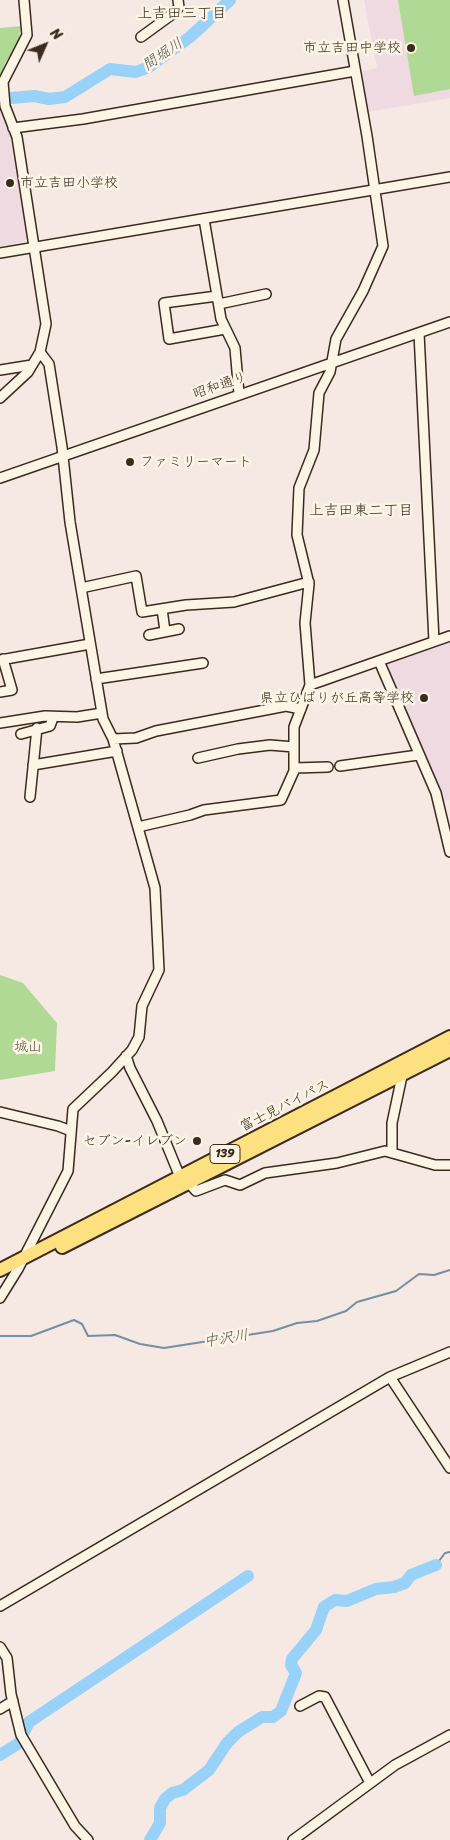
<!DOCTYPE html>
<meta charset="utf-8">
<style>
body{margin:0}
#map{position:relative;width:450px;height:1840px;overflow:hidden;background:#f6e9e4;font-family:Sriracha,sans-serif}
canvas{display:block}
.north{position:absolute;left:20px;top:20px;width:50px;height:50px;-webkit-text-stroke:4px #fcf5e5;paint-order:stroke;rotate:46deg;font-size:14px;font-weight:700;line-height:20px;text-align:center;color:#3b2a1e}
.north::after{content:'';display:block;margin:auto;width:18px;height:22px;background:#3b2a1e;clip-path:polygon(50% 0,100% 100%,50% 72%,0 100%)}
</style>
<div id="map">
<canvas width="450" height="1840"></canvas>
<div class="north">N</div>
</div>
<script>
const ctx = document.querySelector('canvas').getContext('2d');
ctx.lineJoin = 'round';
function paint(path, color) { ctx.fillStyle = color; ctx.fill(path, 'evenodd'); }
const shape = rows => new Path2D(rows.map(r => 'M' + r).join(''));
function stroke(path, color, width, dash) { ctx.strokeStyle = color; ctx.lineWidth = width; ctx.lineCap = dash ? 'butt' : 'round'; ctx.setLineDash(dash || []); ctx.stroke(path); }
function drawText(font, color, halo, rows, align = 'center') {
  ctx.font = font + ' Sriracha,"Klee One",sans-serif'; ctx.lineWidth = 5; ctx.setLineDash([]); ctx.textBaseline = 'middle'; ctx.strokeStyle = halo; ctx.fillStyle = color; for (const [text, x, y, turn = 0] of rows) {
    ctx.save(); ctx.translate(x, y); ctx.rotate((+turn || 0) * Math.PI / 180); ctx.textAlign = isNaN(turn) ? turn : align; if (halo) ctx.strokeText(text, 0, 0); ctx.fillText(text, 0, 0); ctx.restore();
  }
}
paint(shape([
 [364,0,450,0,450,98,366,112,359,72,377,68],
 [0,111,10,129,29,237,24,242,0,246],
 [450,641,450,800,442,801,384,666,385,663]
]), '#efdae2');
paint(shape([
 [398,0,450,0,450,89,414,96],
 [21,26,18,44,5,63,0,80,0,28],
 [0,975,23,983,57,1023,55,1071,0,1080]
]), '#b1d996');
stroke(shape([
 [0,1336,31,1336,74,1320,82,1324,88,1336,115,1335,140,1344,164,1348,273,1331,297,1323,317,1321,346,1311,357,1302,396,1291,419,1274,434,1275,450,1270],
 [436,1565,445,1553,450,1552]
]), '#738fa1', 2);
stroke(shape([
 [0,99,34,96,49,99,65,97,110,69,136,72,149,67,190,37,230,0],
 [24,1732,29,1722,248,1576],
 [0,1755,19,1743],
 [150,1840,160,1823,160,1808,165,1799,172,1793,183,1790,209,1770,227,1743,238,1732,262,1717,273,1717,281,1711,296,1673,291,1665,292,1659,316,1630,324,1607,335,1600,347,1601,376,1589,394,1587,405,1583,411,1575,436,1565]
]), '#98d2f8', 12);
const minor = shape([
 [141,37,174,13,179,7,178,0],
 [13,128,83,119,355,71],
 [204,219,221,319,235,348,239,394],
 [0,253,450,177],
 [217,296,164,303,169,339,225,329],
 [219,304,266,294],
 [419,333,434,641],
 [0,370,32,365],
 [0,398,28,372,40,352,46,324,17,137,5,106,3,82,27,35,24,0],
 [0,478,450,322],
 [81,588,136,576,142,612,186,605,234,602,309,582],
 [162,609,165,631],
 [149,635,179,629],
 [0,660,90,644],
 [379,661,436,793,450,852],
 [96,679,203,663],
 [310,685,450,636],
 [0,692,12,690,3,659],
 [0,723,45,716,77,717,102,713],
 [21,734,50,726,53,718],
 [113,739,136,738,156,731,286,706,301,709],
 [198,758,238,749,270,745,294,747],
 [33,765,117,751],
 [340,766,418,755],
 [294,768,328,767],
 [30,797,37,728],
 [138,827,190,815,204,810,281,800,294,771,294,727,310,685,305,623,309,584,297,535,299,488,314,450,319,393,330,372,336,339,363,291,383,246,367,136,343,0],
 [126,1056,130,1068,157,1121,180,1177],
 [0,1112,58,1126,71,1131],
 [392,1153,392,1123,402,1076],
 [189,1183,196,1191,225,1180,240,1185,265,1173,337,1163,385,1151,435,1165,450,1165],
 [0,1298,18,1269,68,1171,73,1109,112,1072,132,1050,139,1037,142,1006,159,970,155,888,113,739,103,719,70,522,62,447,49,364,40,352],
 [390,1377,450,1468],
 [0,1606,390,1377,450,1352],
 [0,1647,7,1658,11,1694,21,1735,75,1826,88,1840],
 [300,1706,319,1696,325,1697,370,1783],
 [0,1709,13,1701],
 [293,1840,395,1765,450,1735]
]);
const highway = shape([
 [62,1247,450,1050],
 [0,1270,450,1037]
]);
stroke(minor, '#3b2a1e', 12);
stroke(highway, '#3b2a1e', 16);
stroke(minor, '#fcf5e5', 9);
stroke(highway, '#fde080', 12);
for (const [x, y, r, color] of [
 [411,48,5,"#3b2a1e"],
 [10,183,5,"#3b2a1e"],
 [130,462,5,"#3b2a1e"],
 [424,698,5,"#3b2a1e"],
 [197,1141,5,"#3b2a1e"]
]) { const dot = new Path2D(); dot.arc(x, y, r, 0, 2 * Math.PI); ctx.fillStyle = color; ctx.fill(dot); stroke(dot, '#fcf5e5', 2); }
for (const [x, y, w] of [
 [225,1154,30]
]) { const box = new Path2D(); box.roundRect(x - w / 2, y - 9.5, w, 19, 4); ctx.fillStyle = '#fcf5e5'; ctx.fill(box); stroke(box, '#3b2a1e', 1); }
drawText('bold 12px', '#3b2a1e', null, [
 ["139",225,1154]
]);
drawText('14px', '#3b2a1e', '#fcf5e5', [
 ["市立吉田中学校",401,48],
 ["市立吉田小学校",20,183,"left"],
 ["ファミリーマート",140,462,"left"],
 ["県立ひばりが丘高等学校",414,698],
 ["セブン-イレブン",187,1141]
], 'right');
drawText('14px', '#3b2a1e', '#fcf5e5', [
 ["昭和通り",220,386,-19],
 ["富士見バイパス",285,1106,-27]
]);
drawText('14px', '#58563c', '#fcf5e5', [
 ["城山",28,1047]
]);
drawText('15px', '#3b2a1e', '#fcf5e5', [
 ["上吉田三丁目",182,14],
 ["上吉田東二丁目",361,511]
]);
drawText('italic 15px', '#525454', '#fcf5e5', [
 ["間堀川",163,55,-34],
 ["中沢川",226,1339,-9]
]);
</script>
